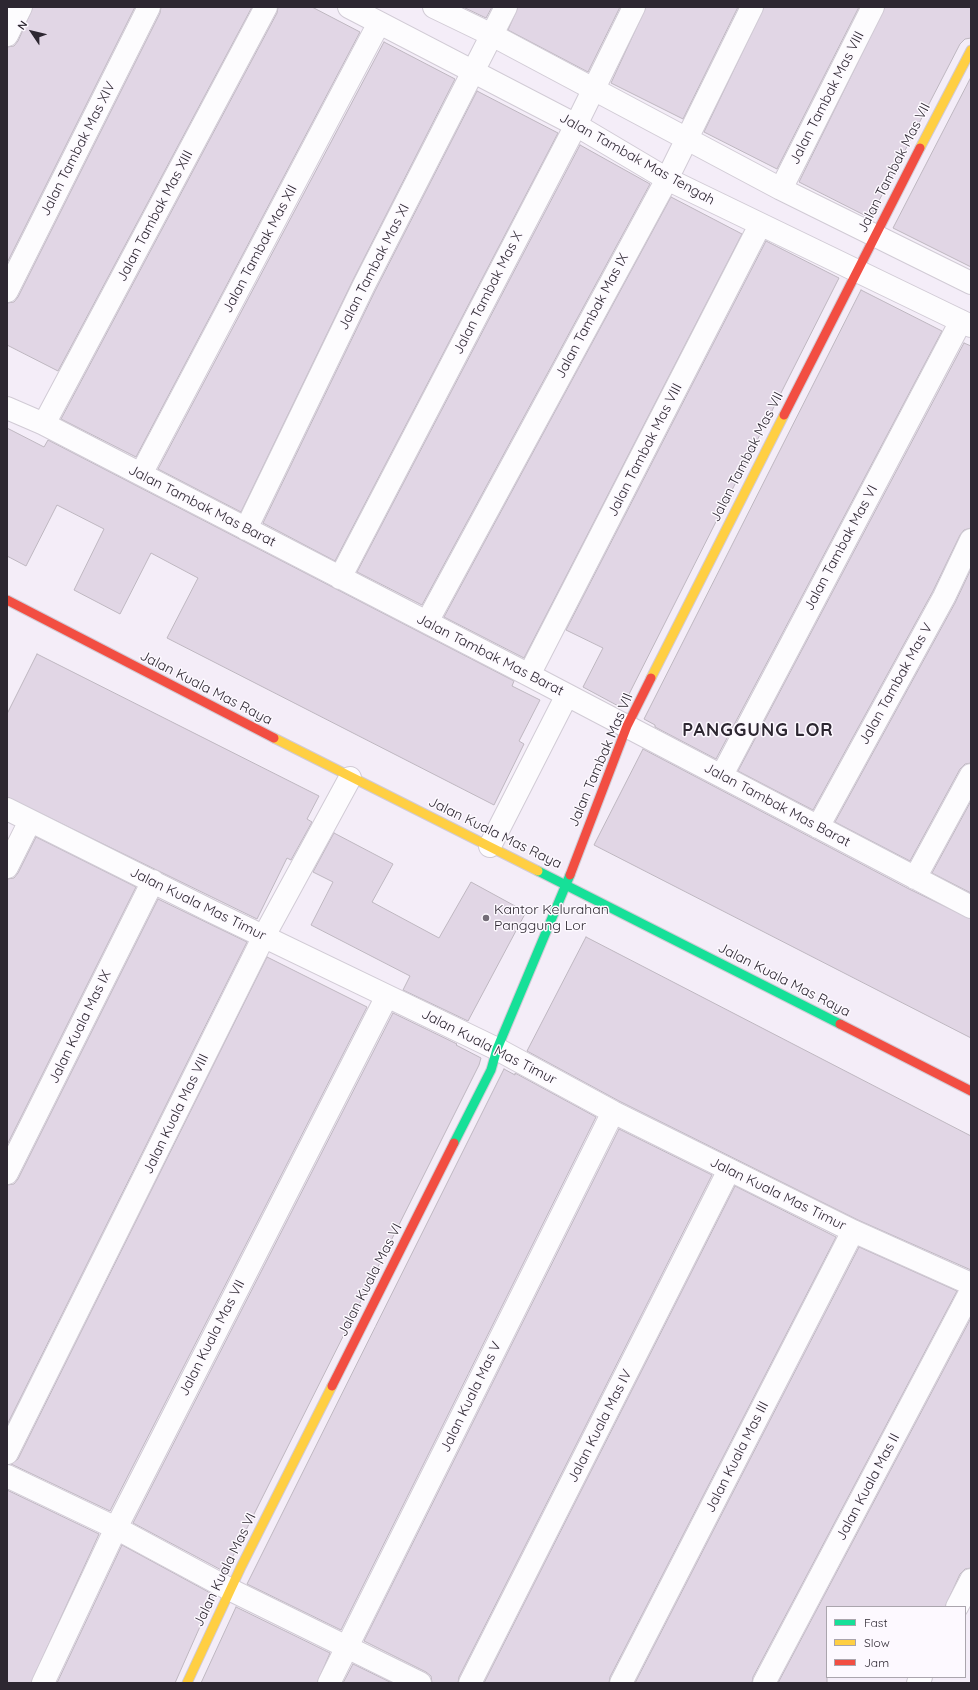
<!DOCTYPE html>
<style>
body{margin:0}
#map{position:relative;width:978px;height:1690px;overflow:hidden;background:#f4edf8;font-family:Quicksand,sans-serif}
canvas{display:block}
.frame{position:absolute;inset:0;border:8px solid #2d2731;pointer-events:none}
.legend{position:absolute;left:826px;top:1606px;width:140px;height:72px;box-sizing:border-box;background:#fdf9ff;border:1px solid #aaa5ad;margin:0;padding:5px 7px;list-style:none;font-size:12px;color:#2d2731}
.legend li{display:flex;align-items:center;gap:8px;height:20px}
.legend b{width:20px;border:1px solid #aaa5ad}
.north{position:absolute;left:12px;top:12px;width:40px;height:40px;-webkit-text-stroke:3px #fdf9ff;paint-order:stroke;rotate:305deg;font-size:11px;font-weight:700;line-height:16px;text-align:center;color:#2d2731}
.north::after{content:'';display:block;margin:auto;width:14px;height:18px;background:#2d2731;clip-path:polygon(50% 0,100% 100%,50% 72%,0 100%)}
</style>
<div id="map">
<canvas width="978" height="1690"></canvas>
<div class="frame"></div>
<ul class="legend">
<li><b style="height:5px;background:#16e098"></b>Fast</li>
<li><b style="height:5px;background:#ffcf43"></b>Slow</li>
<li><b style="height:5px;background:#f24e42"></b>Jam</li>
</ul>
<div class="north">N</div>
</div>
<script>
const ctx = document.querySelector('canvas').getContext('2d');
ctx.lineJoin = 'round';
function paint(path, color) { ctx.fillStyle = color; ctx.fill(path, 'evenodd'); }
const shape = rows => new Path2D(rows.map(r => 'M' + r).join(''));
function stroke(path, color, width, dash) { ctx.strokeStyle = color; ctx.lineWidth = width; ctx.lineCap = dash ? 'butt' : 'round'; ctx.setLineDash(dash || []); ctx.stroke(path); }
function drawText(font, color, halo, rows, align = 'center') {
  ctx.font = font + ' Quicksand,sans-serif'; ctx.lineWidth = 3; ctx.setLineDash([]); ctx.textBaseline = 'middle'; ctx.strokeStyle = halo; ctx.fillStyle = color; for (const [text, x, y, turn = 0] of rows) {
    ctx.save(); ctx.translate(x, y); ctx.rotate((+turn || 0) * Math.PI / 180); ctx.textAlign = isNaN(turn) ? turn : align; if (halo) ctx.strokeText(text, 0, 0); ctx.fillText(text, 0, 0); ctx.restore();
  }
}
const building = shape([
 [33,7,135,7,7,263,7,47,14,46,18,41,33,7],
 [161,7,252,7,58,371,7,345,7,303,14,302,18,297,160,13,161,7],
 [278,7,312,7,360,32,136,457,61,419,277,13,278,7],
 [463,7,492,7,486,18,463,7],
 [518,7,620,7,588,72,508,30,518,7],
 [646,7,738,7,683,119,611,83,646,7],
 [764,7,859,7,777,169,704,132,764,7],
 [885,7,971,7,971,38,965,39,960,44,870,218,799,182,885,7],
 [384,42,455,79,353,280,241,512,158,469,384,42],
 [971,77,971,267,893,228,971,77],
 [477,91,558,133,335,561,263,523,375,291,477,91],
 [580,145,650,184,422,605,357,572,580,145],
 [671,197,742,234,524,658,444,617,671,197],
 [766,241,839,278,622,708,583,687,603,648,566,630,766,241],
 [861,290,942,331,716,759,655,727,655,725,644,719,861,290],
 [964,343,971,346,971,528,964,530,960,535,933,591,813,810,738,771,964,343],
 [7,428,44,447,48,440,514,681,512,686,540,700,519,741,524,744,494,805,167,638,198,578,151,553,120,614,74,590,104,529,57,505,26,566,7,556,7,428],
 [971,569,971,763,965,764,960,769,910,861,835,822,955,603,971,569],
 [37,654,319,796,307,819,312,822,291,860,287,858,257,919,7,797,7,714,37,654],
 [643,749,909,889,971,919,971,1038,594,845,643,749],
 [971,801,971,893,932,873,971,801],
 [334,833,393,864,372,902,439,938,471,882,526,912,468,1021,403,990,410,976,311,925,333,882,313,872,334,833],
 [36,837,136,887,7,1145,7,879,14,878,18,873,36,837],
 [158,899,247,942,7,1425,7,1185,14,1184,18,1179,158,899],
 [586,937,971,1136,971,1270,858,1220,619,1101,527,1051,586,937],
 [267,957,367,1007,110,1511,11,1464,18,1459,267,957],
 [393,1013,457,1044,456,1045,481,1058,479,1065,225,1572,133,1523,393,1013],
 [504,1069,515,1075,515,1073,596,1117,341,1630,247,1584,504,1069],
 [619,1129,712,1175,459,1677,458,1683,432,1683,431,1676,426,1672,364,1641,619,1129],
 [735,1186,836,1237,610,1677,609,1683,484,1683,735,1186],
 [859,1247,957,1291,753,1677,752,1683,635,1683,859,1247],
 [971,1318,971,1568,965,1569,960,1574,945,1607,827,1607,827,1683,778,1683,971,1318],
 [7,1490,99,1534,31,1683,7,1683,7,1490],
 [122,1545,214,1595,175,1683,57,1683,122,1545],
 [236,1607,330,1653,317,1683,201,1683,236,1607],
 [353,1664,392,1683,343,1683,353,1664]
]);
paint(building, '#e1d6e5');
stroke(building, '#beb7c0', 1);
const street = shape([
 [349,7,576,125,667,179,971,326],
 [434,7,492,35,781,189,971,283],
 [7,35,21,7],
 [781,189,873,7],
 [7,291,149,7],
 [7,408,44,424,529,675,971,907],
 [44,424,266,7],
 [141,474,379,23],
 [246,529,364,285,506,7],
 [340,578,576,125,634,7],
 [427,622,667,179,752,7],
 [529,675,760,225],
 [722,775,961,321],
 [7,809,211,911,497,1049,613,1112,853,1231,971,1284],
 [818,827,944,597,971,540],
 [490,846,567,695],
 [7,867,30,821],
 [915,878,971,775],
 [7,1173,153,881],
 [7,1453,264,936,350,778],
 [7,1476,116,1528,231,1590,420,1683],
 [957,1607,971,1580],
 [43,1683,116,1528,387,996],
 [329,1683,613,1112],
 [470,1683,729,1170],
 [621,1683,853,1231],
 [764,1683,971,1291],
 [918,1683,921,1677]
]);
const fast = shape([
 [538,871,840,1024],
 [454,1143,491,1070,497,1049,570,875]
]);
const slow = shape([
 [920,148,971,50],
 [651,678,784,415],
 [274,738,538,871],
 [187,1683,241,1567,332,1386]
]);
const jam = shape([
 [784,415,920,148],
 [7,600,274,738],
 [570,875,627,726,651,678],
 [840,1024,971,1091],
 [332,1386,454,1143]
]);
stroke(street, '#d1cbd5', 24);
stroke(fast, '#d1cbd5', 11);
stroke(slow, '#d1cbd5', 11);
stroke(jam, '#d1cbd5', 11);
stroke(street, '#fdfcfe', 22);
stroke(fast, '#16e098', 9);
stroke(slow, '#ffcf43', 9);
stroke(jam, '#f24e42', 9);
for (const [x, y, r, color] of [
 [486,918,4,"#736c77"]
]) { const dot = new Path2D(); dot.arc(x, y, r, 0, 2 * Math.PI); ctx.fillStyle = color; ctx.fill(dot); stroke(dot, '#fdf9ff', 1.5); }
drawText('14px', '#2d2731', '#fdf9ff', [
 ["Jalan Tambak Mas VIII",827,98,-63],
 ["Jalan Tambak Mas XIV",78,149,-63],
 ["Jalan Tambak Mas Tengah",637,159,29],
 ["Jalan Tambak Mas VII",894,168,-63],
 ["Jalan Tambak Mas XIII",155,216,-62],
 ["Jalan Tambak Mas XII",260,249,-62],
 ["Jalan Tambak Mas XI",374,267,-63],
 ["Jalan Tambak Mas X",488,293,-63],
 ["Jalan Tambak Mas IX",592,316,-62],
 ["Jalan Tambak Mas VIII",645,450,-63],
 ["Jalan Tambak Mas VII",747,457,-63],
 ["Jalan Tambak Mas Barat",202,506,27],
 ["Jalan Tambak Mas VI",841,548,-62],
 ["Jalan Tambak Mas Barat",490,655,27],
 ["Jalan Tambak Mas V",896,684,-61],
 ["Jalan Kuala Mas Raya",206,688,27],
 ["Jalan Tambak Mas VII",601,760,-67],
 ["Jalan Tambak Mas Barat",777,805,28],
 ["Jalan Kuala Mas Raya",495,833,26],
 ["Jalan Kuala Mas Timur",198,904,26],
 ["Jalan Kuala Mas Raya",784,980,27],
 ["Jalan Kuala Mas IX",80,1027,-64],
 ["Jalan Kuala Mas Timur",489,1047,27],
 ["Jalan Kuala Mas VIII",176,1114,-64],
 ["Jalan Kuala Mas Timur",778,1194,26],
 ["Jalan Kuala Mas VI",370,1280,-63],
 ["Jalan Kuala Mas VII",212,1338,-63],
 ["Jalan Kuala Mas V",471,1397,-64],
 ["Jalan Kuala Mas IV",600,1426,-63],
 ["Jalan Kuala Mas III",737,1457,-63],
 ["Jalan Kuala Mas II",868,1487,-62],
 ["Jalan Kuala Mas VI",225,1570,-64]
]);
drawText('14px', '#2d2731', '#fdf9ff', [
 ["Kantor Kelurahan",494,910],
 ["Panggung Lor",494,926]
], 'left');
ctx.letterSpacing = '1px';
drawText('bold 18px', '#2d2731', '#fdf9ff', [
 ["PANGGUNG LOR",758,731]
]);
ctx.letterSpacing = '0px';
</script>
